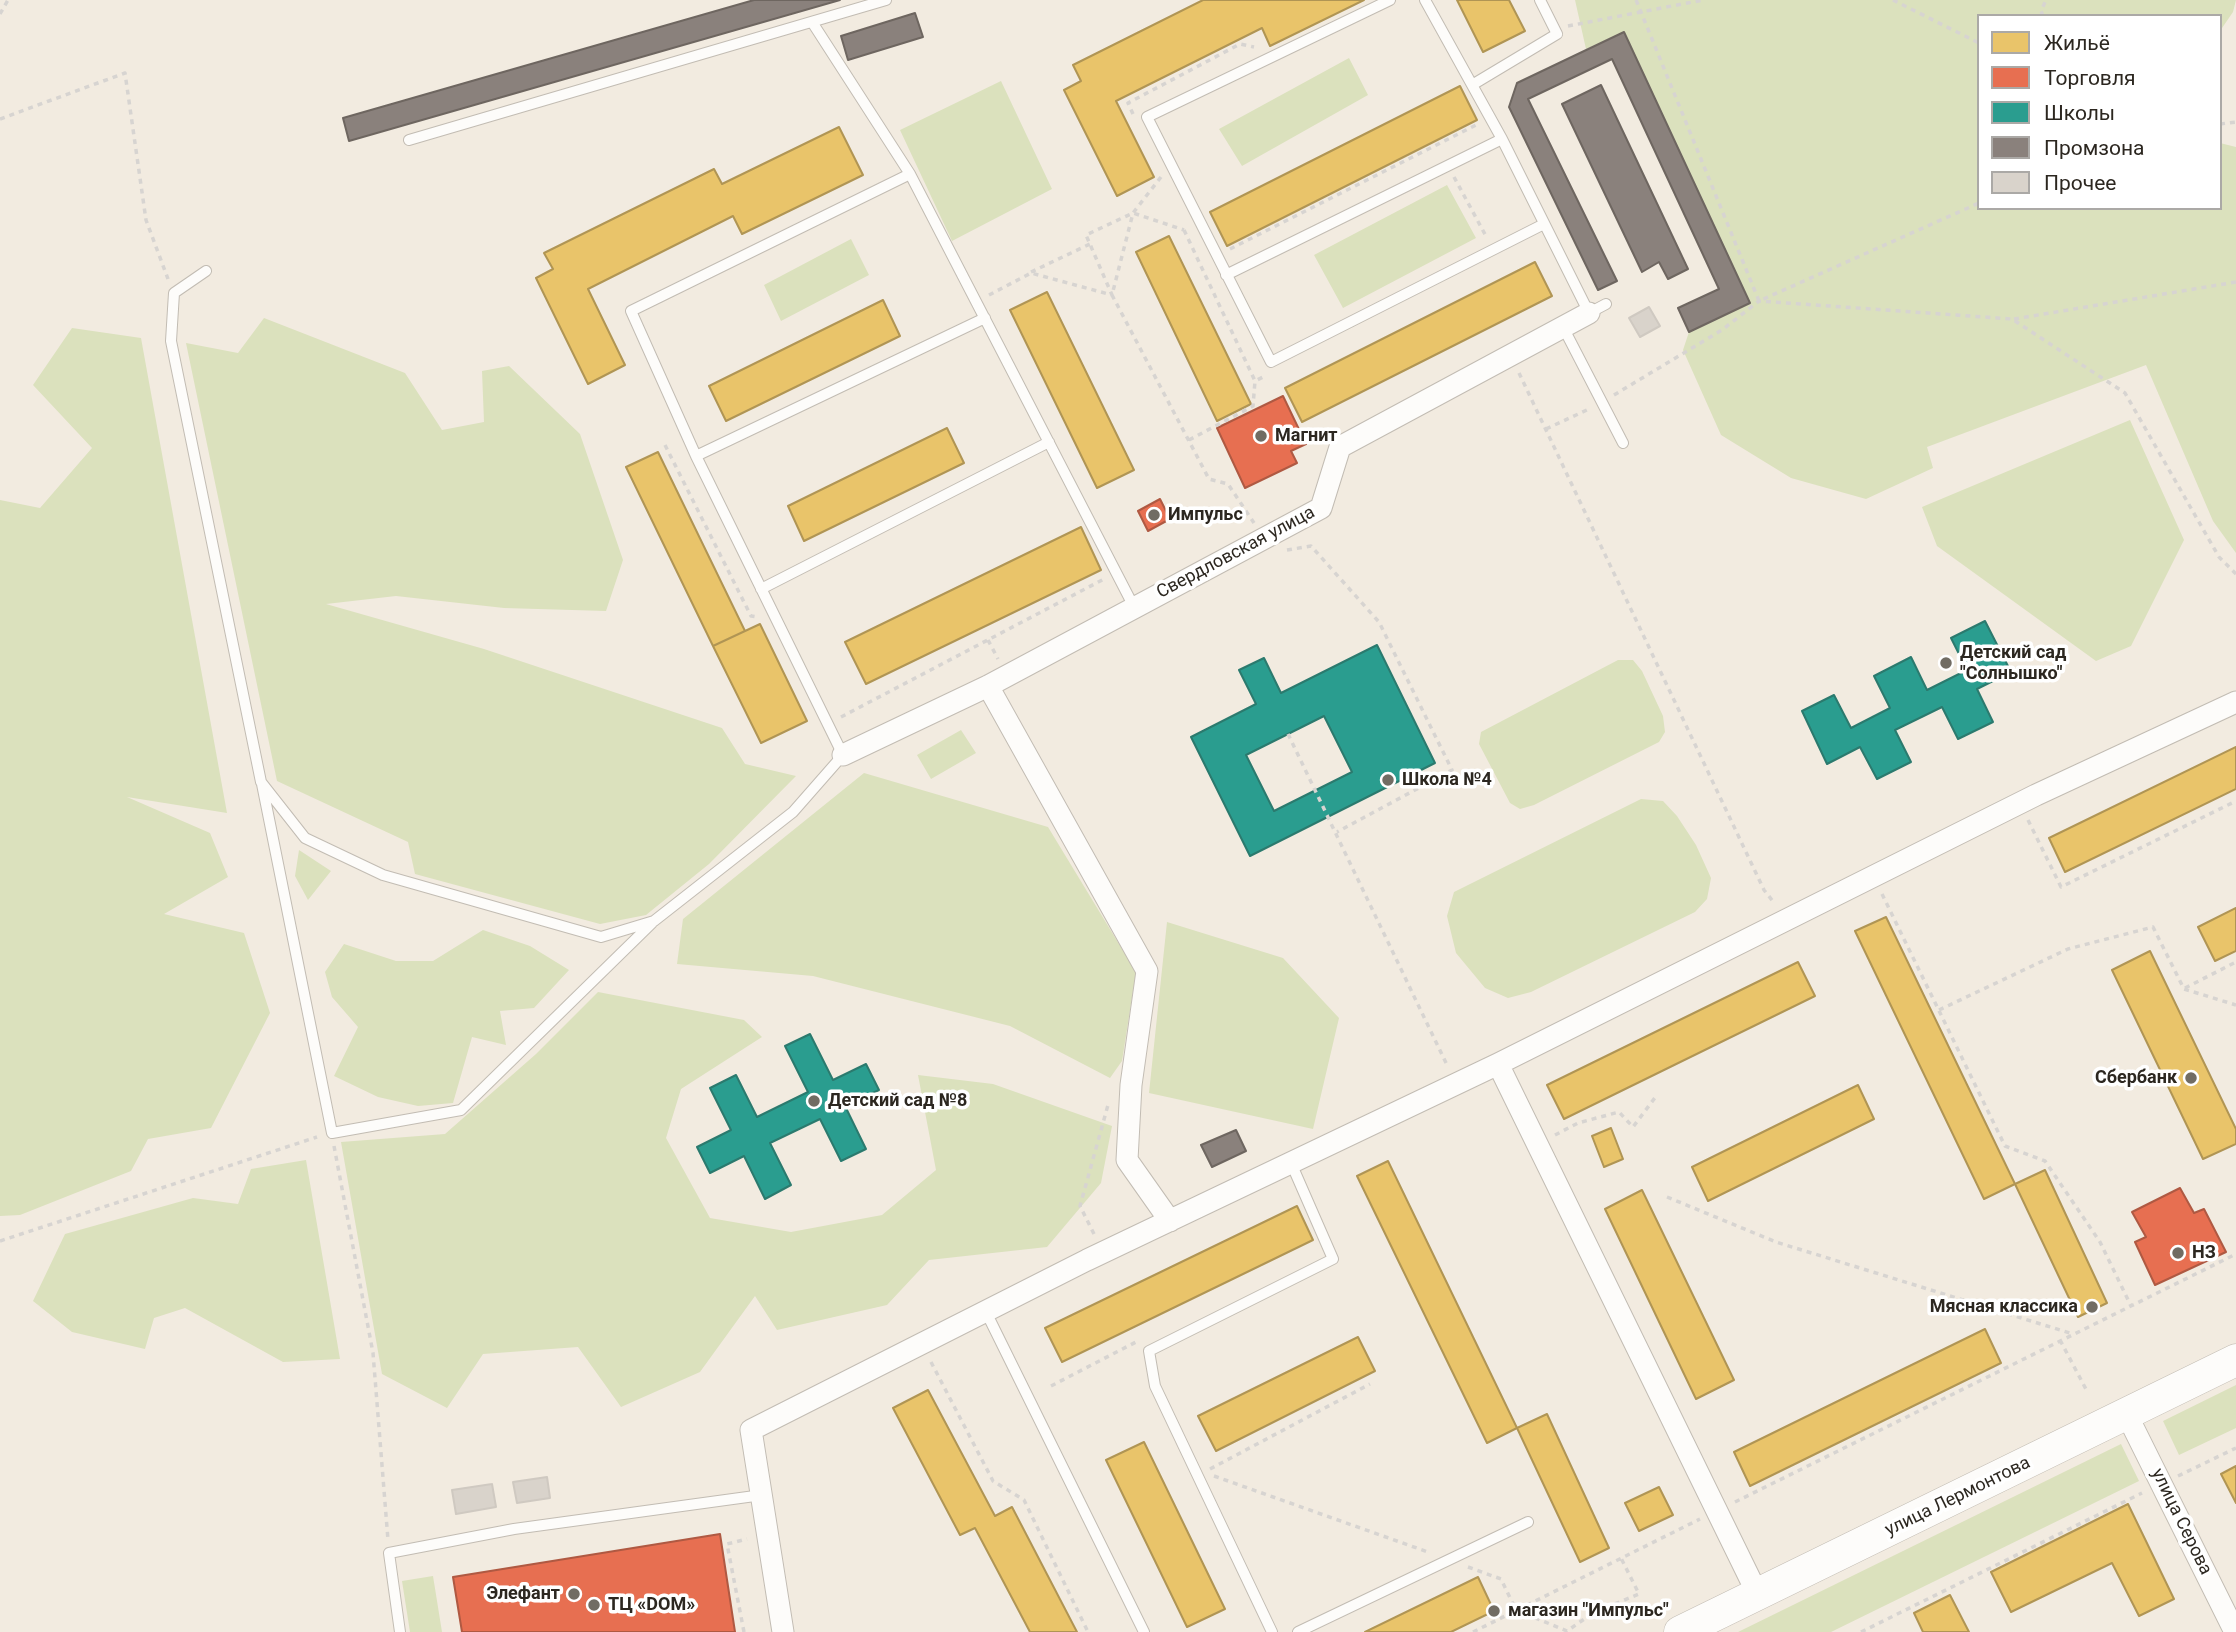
<!DOCTYPE html>
<meta charset="utf-8">
<style>
body{margin:0}
#map{position:relative;width:2236px;height:1632px;overflow:hidden;background:#f2ebe0;font-family:Roboto,sans-serif}
canvas{display:block}
.legend{position:absolute;left:1977px;top:14px;width:245px;height:196px;box-sizing:border-box;background:#fff;border:2px solid #aba9a6;margin:0;padding:9px 12px;list-style:none;font-size:21px;color:#2c2720}
.legend li{display:flex;align-items:center;gap:14px;height:35px}
.legend b{width:35px;border:2px solid #aba9a6}
</style>
<div id="map">
<canvas width="2236" height="1632"></canvas>
<ul class="legend">
<li><b style="height:19px;background:#e9c46a"></b>Жильё</li>
<li><b style="height:19px;background:#e76f51"></b>Торговля</li>
<li><b style="height:19px;background:#2a9d8f"></b>Школы</li>
<li><b style="height:19px;background:#8a817c"></b>Промзона</li>
<li><b style="height:19px;background:#d9d3cb"></b>Прочее</li>
</ul>
</div>
<script>
const ctx = document.querySelector('canvas').getContext('2d');
ctx.lineJoin = 'round';
function paint(path, color) { ctx.fillStyle = color; ctx.fill(path, 'evenodd'); }
const shape = rows => new Path2D(rows.map(r => 'M' + r).join(''));
function stroke(path, color, width, dash) { ctx.strokeStyle = color; ctx.lineWidth = width; ctx.lineCap = dash ? 'butt' : 'round'; ctx.setLineDash(dash || []); ctx.stroke(path); }
function drawText(font, color, halo, rows, align = 'center') {
  ctx.font = font + ' Roboto,sans-serif'; ctx.lineWidth = 7; ctx.setLineDash([]); ctx.textBaseline = 'middle'; ctx.strokeStyle = halo; ctx.fillStyle = color; for (const [text, x, y, turn = 0] of rows) {
    ctx.save(); ctx.translate(x, y); ctx.rotate((+turn || 0) * Math.PI / 180); ctx.textAlign = isNaN(turn) ? turn : align; if (halo) ctx.strokeText(text, 0, 0); ctx.fillText(text, 0, 0); ctx.restore();
  }
}
paint(shape([
 [1575,0,2236,0,2233,12,2220,31,2220,16,1979,16,1979,208,2220,208,2220,143,2236,147,2236,553,2213,521,2146,365,1927,447,1933,468,1866,499,1791,478,1721,435,1683,350,1689,332,1749,303,1624,32,1586,49],
 [1349,58,1368,95,1242,166,1219,129],
 [1001,81,1052,189,952,241,900,130],
 [1447,185,1476,238,1343,308,1314,255],
 [851,239,869,275,781,321,764,285],
 [264,318,405,373,442,430,484,422,482,371,509,366,580,434,623,560,606,611,504,608,396,596,326,604,484,649,722,728,745,764,796,776,709,864,646,915,600,924,415,874,408,842,277,781,186,343,238,353],
 [72,328,141,338,227,813,127,797,210,833,228,877,164,914,244,933,270,1013,211,1128,148,1139,131,1171,20,1215,0,1216,0,500,40,508,92,448,33,385],
 [2130,420,2184,540,2131,646,2096,661,1937,546,1922,507],
 [1618,660,1633,660,1642,671,1663,716,1665,732,1659,742,1534,805,1520,809,1510,803,1479,744,1481,732],
 [961,730,976,753,931,779,917,755],
 [864,773,1048,827,1136,972,1122,1061,1110,1078,1010,1026,813,976,677,964,683,919],
 [1641,799,1663,801,1677,816,1696,845,1711,878,1707,899,1695,912,1531,992,1508,998,1485,988,1456,953,1447,916,1454,892],
 [299,850,331,871,308,900,295,876],
 [1167,922,1283,958,1339,1018,1313,1129,1149,1093],
 [483,930,530,946,569,970,534,1008,500,1011,506,1045,472,1037,453,1103,418,1106,378,1097,334,1076,358,1027,332,997,325,972,344,944,396,961,433,961],
 [598,992,744,1020,762,1037,681,1089,666,1138,710,1218,791,1232,882,1215,936,1170,918,1075,993,1084,1112,1126,1101,1183,1047,1247,929,1260,887,1305,777,1330,755,1296,700,1372,621,1407,578,1347,483,1354,447,1408,382,1374,341,1142,445,1134,536,1054],
 [306,1160,340,1359,283,1362,185,1308,154,1318,145,1349,72,1332,33,1301,65,1234,193,1198,238,1204,251,1169],
 [2236,1385,2236,1428,2179,1455,2163,1421],
 [2121,1444,2139,1481,1831,1632,1738,1632],
 [433,1576,442,1632,410,1632,402,1581]
]), '#dbe1bd');
const homes = shape([
 [1203,0,1364,0,1270,46,1262,28,1116,101,1154,177,1117,196,1064,90,1081,81,1073,65,1203,0],
 [1457,0,1509,0,1525,31,1483,52,1457,0],
 [1460,86,1477,120,1227,246,1210,212,1460,86],
 [839,127,863,175,742,234,733,216,588,289,625,365,588,384,536,278,553,269,544,253,714,169,722,184,839,127],
 [1169,236,1251,404,1217,421,1136,252,1169,236],
 [1535,262,1552,296,1302,422,1285,388,1535,262],
 [1047,292,1134,470,1097,488,1010,310,1047,292],
 [883,300,900,336,726,421,709,386,883,300],
 [947,428,964,463,804,541,788,506,947,428],
 [658,452,745,631,713,646,626,467,658,452],
 [1081,527,1101,570,866,684,845,642,1081,527],
 [760,624,807,721,761,743,713,646,760,624],
 [2236,747,2236,789,2065,872,2049,838,2236,747],
 [2236,908,2236,951,2215,961,2198,927,2236,908],
 [1886,917,2015,1184,1984,1199,1855,931,1886,917],
 [2150,951,2236,1129,2236,1144,2203,1159,2112,970,2150,951],
 [1798,962,1815,996,1564,1119,1547,1085,1798,962],
 [1858,1085,1874,1119,1708,1201,1692,1167,1858,1085],
 [1611,1128,1623,1159,1604,1167,1592,1136,1611,1128],
 [1388,1161,1517,1428,1487,1443,1357,1176,1388,1161],
 [2045,1170,2107,1303,2078,1317,2015,1184,2045,1170],
 [1642,1190,1734,1380,1696,1399,1605,1209,1642,1190],
 [1297,1206,1313,1240,1062,1362,1045,1328,1297,1206],
 [1985,1329,2001,1363,1750,1486,1734,1452,1985,1329],
 [1358,1337,1375,1371,1216,1451,1198,1416,1358,1337],
 [928,1390,995,1516,1012,1507,1077,1632,1030,1632,975,1528,960,1535,893,1408,928,1390],
 [1547,1414,1609,1548,1580,1562,1517,1428,1547,1414],
 [1144,1442,1225,1609,1187,1627,1106,1460,1144,1442],
 [2236,1466,2236,1503,2221,1474,2236,1466],
 [1659,1487,1673,1515,1639,1531,1625,1503,1659,1487],
 [2128,1504,2174,1599,2139,1616,2112,1563,2011,1612,1991,1572,2128,1504],
 [1478,1577,1494,1611,1451,1632,1365,1632,1478,1577],
 [1950,1595,1969,1632,1923,1632,1914,1613,1950,1595]
]);
paint(homes, '#e9c46a');
stroke(homes, '#b09554', 2);
const shops = shape([
 [1283,396,1306,444,1291,451,1297,463,1245,488,1217,428,1283,396],
 [1160,499,1170,519,1148,531,1138,511,1160,499],
 [2180,1188,2194,1213,2204,1209,2226,1252,2155,1285,2135,1242,2146,1237,2132,1212,2180,1188],
 [720,1534,735,1632,462,1632,453,1577,720,1534]
]);
paint(shops, '#e76f51');
stroke(shops, '#af5942', 2);
const schools = shape([
 [1985,621,2011,672,1977,689,1993,722,1958,739,1942,707,1895,730,1911,762,1877,779,1860,747,1827,764,1802,711,1834,695,1851,728,1890,708,1874,676,1911,657,1927,690,1967,670,1951,638,1985,621],
 [1377,645,1435,763,1250,856,1191,737,1256,704,1239,670,1264,658,1281,693,1377,645],
 [1324,716,1352,772,1274,811,1246,755,1324,716],
 [810,1034,833,1080,866,1064,879,1090,845,1106,866,1149,841,1161,820,1119,770,1143,791,1185,765,1199,744,1156,710,1173,697,1147,731,1130,710,1088,736,1075,757,1117,808,1092,785,1046,810,1034]
]);
paint(schools, '#2a9d8f');
stroke(schools, '#2b7a6e', 2);
const industry = shape([
 [754,0,840,0,349,141,343,118,754,0],
 [915,13,923,37,848,60,841,36,915,13],
 [1624,32,1750,303,1689,332,1678,308,1719,289,1612,59,1528,99,1617,281,1598,290,1509,107,1517,83,1624,32],
 [1601,85,1688,269,1668,279,1659,262,1642,272,1562,104,1601,85],
 [1236,1130,1246,1151,1212,1167,1201,1145,1236,1130]
]);
paint(industry, '#8a817c');
stroke(industry, '#6e6660', 2);
const building = shape([
 [1649,307,1660,326,1640,337,1629,318,1649,307],
 [547,1477,550,1498,517,1503,513,1482,547,1477],
 [492,1484,496,1507,456,1514,452,1490,492,1484]
]);
paint(building, '#d9d3cb');
stroke(building, '#cfc9c1', 2);
const lane = shape([
 [1390,0,1147,117,1271,362,1544,224],
 [1425,0,1502,139,1589,313,1606,304],
 [812,22,910,174,1134,607],
 [1472,85,1557,34,1540,0],
 [409,140,886,0],
 [206,271,174,293,171,341,261,782,305,838,383,875,601,937,654,921,793,812,843,755,696,456,631,311,910,174],
 [1226,275,1502,139],
 [1563,327,1623,443],
 [696,456,985,318],
 [761,589,1049,442],
 [262,784,332,1133,461,1110,652,923],
 [986,1312,1144,1632],
 [400,1632,389,1553,514,1529,762,1495],
 [1272,1632,1155,1386,1149,1351,1333,1259,1291,1163],
 [1298,1632,1528,1522]
]);
const street = shape([
 [988,686,1147,971,1131,1085,1127,1160,1170,1221],
 [843,755,988,686,1321,508,1340,447,1589,313],
 [1498,1064,1758,1595],
 [2126,1413,2235,1632],
 [783,1632,751,1430,1087,1260,1498,1064,2036,795,2236,702]
]);
const primary = shape([
 [1680,1632,2236,1360]
]);
stroke(lane, '#c2bcb3', 12);
stroke(street, '#c2bcb3', 23);
stroke(primary, '#c2bcb3', 33);
stroke(shape([
 [1636,0,1759,301,1979,203],
 [1893,0,1979,43],
 [0,14,8,0],
 [2043,16,2041,11,2046,0],
 [1568,26,1703,0],
 [1133,114,1128,103,1240,44,1254,47],
 [0,119,125,73,146,220,168,279],
 [2220,124,2236,122],
 [1161,177,1133,213,1112,295,1209,479,1228,484,1254,523],
 [1454,177,1487,238],
 [1184,230,1255,381,1265,376],
 [1230,249,1476,125],
 [1031,272,1090,244],
 [989,295,1031,273,1112,295,1086,235,1133,213,1184,230],
 [2014,319,2236,282],
 [1519,373,1764,890,1775,904],
 [1614,395,1722,330,1759,301,2012,319,2125,393,2219,557,2236,574],
 [1546,429,1589,409],
 [1189,440,1253,406,1255,381],
 [665,445,751,616,758,617],
 [1287,550,1311,546,1379,622,1452,770,1337,832],
 [988,640,998,659],
 [841,717,1104,579],
 [1288,734,1448,1067],
 [2028,820,2061,887,2236,801],
 [1882,894,2005,1146,2045,1161,2100,1242,2131,1306],
 [2185,988,2236,962],
 [1939,1010,2068,949,2153,927,2184,989,2236,1005],
 [1555,1135,1578,1123,1619,1112,1633,1127,1657,1095],
 [334,1146,373,1353,388,1540],
 [1667,1197,1776,1242,2073,1334],
 [1094,1234,1080,1206,1108,1105],
 [0,1241,317,1137],
 [2060,1340,2088,1393],
 [931,1362,993,1481,1024,1500,1088,1632],
 [1051,1386,1136,1342],
 [1210,1469,1370,1384],
 [1214,1476,1428,1552],
 [2178,1476,2236,1448],
 [1735,1502,2236,1254],
 [1468,1567,1501,1579,1516,1610,1567,1631,1593,1613,1639,1594,1621,1558],
 [744,1632,727,1544,747,1539],
 [1473,1632,1700,1519],
 [1861,1632,2142,1493]
]), '#d7d4d1', 3.5, [5, 5]);
stroke(lane, '#fdfcfa', 10);
stroke(street, '#fdfcfa', 21);
stroke(primary, '#fdfcfa', 32);
for (const [x, y, r, color] of [
 [1261,436,7,"#716c63"],
 [1154,515,7,"#716c63"],
 [1946,663,7,"#716c63"],
 [1388,780,7,"#716c63"],
 [2191,1078,7,"#716c63"],
 [814,1101,7,"#716c63"],
 [2178,1253,7,"#716c63"],
 [2092,1307,7,"#716c63"],
 [574,1594,7,"#716c63"],
 [594,1605,7,"#716c63"],
 [1494,1611,7,"#716c63"]
]) { const dot = new Path2D(); dot.arc(x, y, r, 0, 2 * Math.PI); ctx.fillStyle = color; ctx.fill(dot); stroke(dot, '#fff', 2.5); }
drawText('bold 18px', '#2c2720', '#fff', [
 ["Магнит",1275,436],
 ["Импульс",1168,515],
 ["Детский сад",1960,653],
 ["\"Солнышко\"",1960,674],
 ["Школа №4",1402,780],
 ["Сбербанк",2177,1078,"right"],
 ["Детский сад №8",828,1101],
 ["НЗ",2192,1253],
 ["Мясная классика",2078,1307,"right"],
 ["Элефант",560,1594,"right"],
 ["ТЦ «DOM»",608,1605],
 ["магазин \"Импульс\"",1508,1611]
], 'left');
drawText('18px', '#2c2720', '#fff', [
 ["Свердловская улица",1236,553,-28],
 ["улица Лермонтова",1958,1497,-26],
 ["улица Серова",2181,1522,64]
]);
</script>
